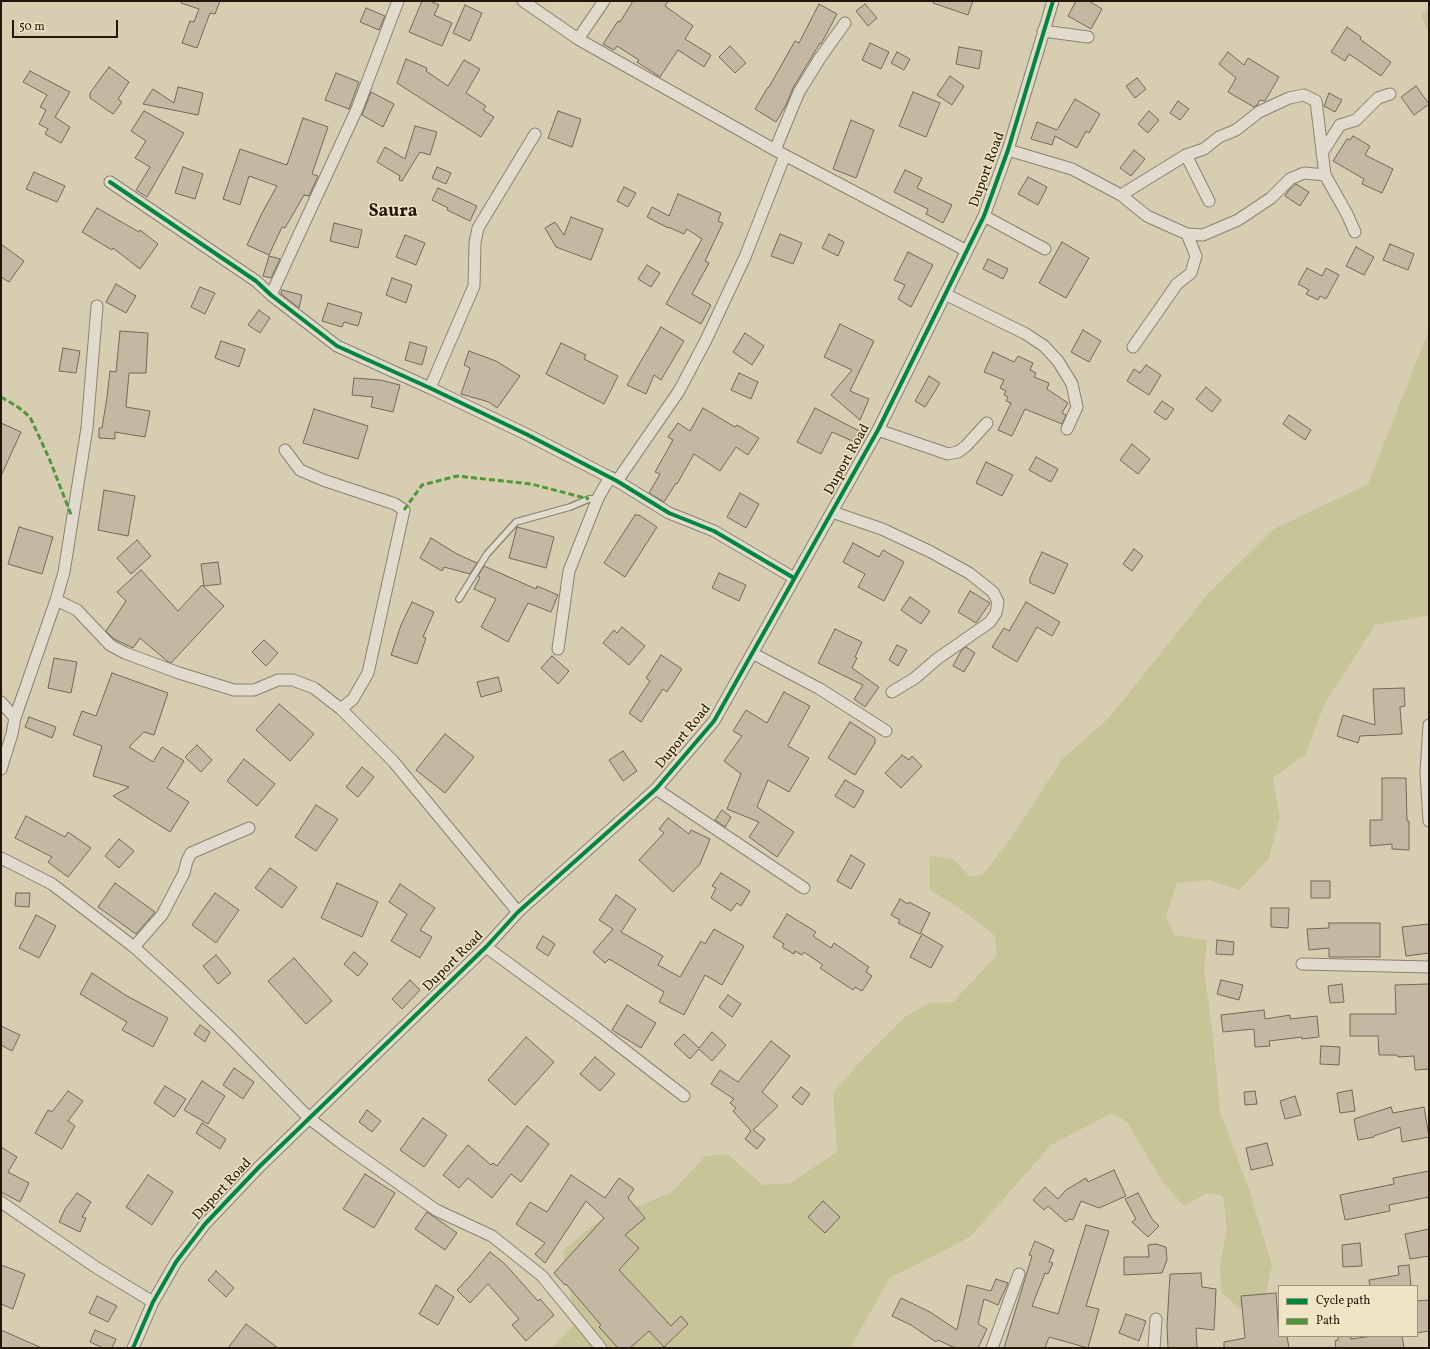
<!DOCTYPE html>
<style>
body{margin:0}
#map{position:relative;width:1430px;height:1349px;overflow:hidden;background:#d7ceb2;font-family:Vollkorn,serif}
canvas{display:block}
.frame{position:absolute;inset:0;border:2px solid #25150a;pointer-events:none}
.legend{position:absolute;left:1278px;top:1285px;width:140px;height:52px;box-sizing:border-box;background:#efe4c3;border:1px solid #9e9179;margin:0;padding:5px 7px;list-style:none;font-size:12px;color:#25150a}
.legend li{display:flex;align-items:center;gap:8px;height:20px}
.legend b{width:20px;border:1px solid #9e9179}
.scale{position:absolute;left:12px;top:20px;width:106px;height:18px;box-sizing:border-box;border:2px solid #25150a;border-top:0;padding-left:5px;font-size:12px;line-height:14px;white-space:nowrap;color:#25150a;-webkit-text-stroke:3px #efe4c3;paint-order:stroke}
</style>
<div id="map">
<canvas width="1430" height="1349"></canvas>
<div class="frame"></div>
<ul class="legend">
<li><b style="height:5px;background:#00873e"></b>Cycle path</li>
<li><b style="height:5px;background:#4e983b"></b>Path</li>
</ul>
<div class="scale">50 m</div>
</div>
<script>
const ctx = document.querySelector('canvas').getContext('2d');
ctx.lineJoin = 'round';
function paint(path, color) { ctx.fillStyle = color; ctx.fill(path, 'evenodd'); }
const shape = rows => new Path2D(rows.map(r => 'M' + r).join(''));
function stroke(path, color, width, dash) { ctx.strokeStyle = color; ctx.lineWidth = width; ctx.lineCap = dash ? 'butt' : 'round'; ctx.setLineDash(dash || []); ctx.stroke(path); }
function drawText(font, color, halo, rows, align = 'center') {
  ctx.font = font + ' Vollkorn,serif'; ctx.lineWidth = 3; ctx.setLineDash([]); ctx.textBaseline = 'middle'; ctx.strokeStyle = halo; ctx.fillStyle = color; for (const [text, x, y, turn = 0] of rows) {
    ctx.save(); ctx.translate(x, y); ctx.rotate((+turn || 0) * Math.PI / 180); ctx.textAlign = isNaN(turn) ? turn : align; if (halo) ctx.strokeText(text, 0, 0); ctx.fillText(text, 0, 0); ctx.restore();
  }
}
paint(shape([
 [1429,8,1429,33,1421,15],
 [1429,330,1429,615,1375,625,1324,705,1306,754,1273,778,1280,816,1269,858,1240,890,1209,880,1177,883,1166,915,1174,935,1207,940,1204,969,1213,1036,1220,1112,1248,1186,1272,1265,1264,1302,1240,1309,1221,1292,1220,1264,1227,1231,1223,1196,1207,1193,1184,1206,1164,1184,1127,1122,1112,1113,1051,1145,970,1237,890,1278,850,1348,551,1348,573,1326,570,1291,563,1251,597,1222,624,1212,672,1192,705,1156,727,1154,763,1185,790,1183,837,1152,833,1093,860,1062,906,1016,930,1003,953,1002,997,955,995,936,961,909,930,890,929,855,953,859,970,877,982,875,1003,849,1030,809,1062,759,1109,718,1207,595,1274,529,1368,484]
]), '#c7c498');
const building = shape([
 [182,1,220,1,215,14,210,13,197,48,182,43,190,21,194,22,199,9,181,3,182,1],
 [422,1,430,1,439,5,434,15,452,23,442,46,409,32,422,1],
 [633,1,668,1,665,6,693,26,685,39,711,55,704,67,678,50,660,77,637,62,639,60,617,46,614,50,603,44,618,21,620,22,633,1],
 [934,1,973,1,968,15,933,3,934,1],
 [1076,1,1089,1,1102,9,1091,29,1068,16,1076,1],
 [819,4,837,14,821,44,820,43,793,88,786,105,776,122,755,109,768,87,769,87,795,41,799,43,819,4],
 [865,4,877,18,868,26,856,11,865,4],
 [465,5,482,13,470,41,453,33,465,5],
 [366,8,385,16,379,30,360,22,366,8],
 [1347,27,1361,37,1360,39,1391,62,1381,76,1349,54,1345,61,1331,52,1347,27],
 [870,43,889,52,881,69,862,60,870,43],
 [730,46,746,63,735,73,719,57,730,46],
 [959,47,982,51,979,69,956,64,959,47],
 [897,52,910,59,904,70,891,63,897,52],
 [1228,52,1244,65,1248,58,1279,77,1265,101,1260,100,1257,105,1254,107,1228,92,1236,78,1219,64,1228,52],
 [406,59,427,68,426,71,448,86,464,60,480,69,466,93,486,106,483,110,494,117,481,137,397,83,406,59],
 [109,67,129,82,118,99,122,102,113,114,90,98,90,93,109,67],
 [30,71,70,92,55,117,70,127,61,143,45,134,48,129,39,124,46,110,40,107,47,95,23,82,30,71],
 [336,73,359,82,349,109,325,100,336,73],
 [950,76,964,86,952,105,937,95,950,76],
 [1137,78,1146,89,1135,98,1126,86,1137,78],
 [1416,86,1429,104,1414,115,1401,97,1416,86],
 [178,87,203,93,198,115,143,104,153,89,174,103,178,87],
 [371,92,394,104,383,127,362,115,371,92],
 [913,92,940,103,926,137,899,126,913,92],
 [1329,93,1342,100,1335,112,1324,106,1329,93],
 [1075,99,1100,114,1089,133,1086,131,1077,148,1055,136,1052,145,1031,139,1037,122,1057,130,1075,99],
 [1178,101,1189,109,1180,120,1170,113,1178,101],
 [144,111,184,133,147,197,136,190,150,167,135,158,146,141,131,131,144,111],
 [558,111,581,119,572,147,548,138,558,111],
 [1149,111,1159,120,1148,133,1138,124,1149,111],
 [303,118,328,127,312,174,318,176,309,196,304,195,285,228,282,227,269,255,247,245,262,213,277,186,249,176,240,205,223,199,240,149,287,165,303,118],
 [851,120,874,130,856,178,833,169,851,120],
 [415,126,437,132,430,155,420,152,402,181,399,180,400,176,377,162,385,147,405,159,415,126],
 [1353,136,1370,146,1365,155,1393,169,1382,193,1362,184,1364,179,1333,161,1347,139,1350,140,1353,136],
 [1134,150,1145,159,1131,176,1120,168,1134,150],
 [183,167,203,174,195,199,175,193,183,167],
 [437,167,451,173,446,184,432,178,437,167],
 [905,170,922,178,917,188,952,205,943,223,926,214,928,209,894,192,905,170],
 [34,172,65,186,57,202,26,189,34,172],
 [1028,177,1047,187,1038,205,1018,194,1028,177],
 [1296,184,1309,192,1300,206,1285,196,1289,190,1296,184],
 [624,187,636,193,628,207,617,201,624,187],
 [438,188,477,206,470,221,447,210,448,208,432,200,438,188],
 [678,194,721,213,718,221,723,223,705,261,709,263,692,294,711,305,701,324,666,304,702,239,687,229,684,234,668,227,668,228,647,217,652,207,669,216,678,194],
 [97,208,139,232,140,230,158,244,140,269,113,248,112,250,82,232,97,208],
 [571,217,603,229,591,260,556,247,545,228,555,222,564,235,571,217],
 [334,223,362,230,358,248,330,241,334,223],
 [780,234,802,243,793,264,771,256,780,234],
 [829,234,844,242,838,256,822,248,829,234],
 [405,235,425,243,416,265,396,257,405,235],
 [1062,242,1089,258,1066,298,1039,283,1062,242],
 [1,244,24,261,9,282,1,277,1,244],
 [1390,244,1414,254,1408,270,1383,260,1390,244],
 [1356,247,1374,257,1364,275,1346,266,1356,247],
 [908,252,933,265,911,307,898,299,905,285,894,280,908,252],
 [269,256,280,259,271,278,263,276,269,256],
 [988,259,1008,269,1003,279,983,269,988,259],
 [647,265,660,273,651,287,638,279,647,265],
 [1307,268,1322,276,1326,268,1339,275,1326,299,1320,296,1318,300,1306,294,1309,290,1298,284,1307,268],
 [392,278,412,285,406,303,386,295,392,278],
 [116,284,136,296,126,313,106,302,116,284],
 [200,287,215,293,205,314,191,307,200,287],
 [282,290,302,295,299,308,281,294,282,290],
 [328,303,362,313,358,326,344,322,342,327,322,321,328,303],
 [259,310,270,318,260,333,248,325,259,310],
 [840,324,874,341,850,391,869,399,860,420,831,395,852,370,824,357,840,324],
 [661,327,684,341,661,380,654,375,646,394,627,385,661,327],
 [1083,330,1101,341,1089,362,1071,352,1083,330],
 [120,331,148,333,146,373,129,373,126,407,150,411,145,437,115,432,115,439,99,438,99,428,102,428,107,397,110,371,116,372,120,331],
 [745,333,764,346,752,365,733,352,745,333],
 [221,341,245,349,239,367,215,358,221,341],
 [410,342,427,347,422,365,405,360,410,342],
 [561,343,586,355,584,359,618,376,604,404,546,374,561,343],
 [63,348,80,351,76,373,59,371,63,348],
 [469,351,496,361,520,376,497,408,489,402,461,394,470,368,464,365,469,351],
 [993,352,1014,362,1018,356,1033,363,1030,370,1036,373,1034,377,1049,383,1047,389,1068,403,1062,413,1066,415,1062,424,1025,409,1012,436,998,430,1011,403,1006,401,1008,397,1004,395,1006,391,1000,388,1004,380,984,372,993,352],
 [1146,365,1161,375,1149,395,1127,381,1134,369,1140,373,1146,365],
 [739,373,758,382,751,399,731,390,739,373],
 [929,376,940,383,925,407,915,401,929,376],
 [354,378,380,380,400,385,393,412,371,407,373,397,352,395,354,378],
 [1206,387,1221,400,1212,412,1196,399,1206,387],
 [1162,401,1174,409,1166,420,1154,412,1162,401],
 [703,408,735,427,737,425,759,438,748,455,736,447,720,471,694,454,677,484,676,483,664,502,649,493,660,474,655,472,673,440,668,437,678,423,690,431,703,408],
 [815,408,861,432,857,443,832,432,821,454,797,442,815,408],
 [314,409,368,426,358,459,303,443,314,409],
 [1289,415,1311,430,1305,440,1283,424,1289,415],
 [1,423,21,432,1,476,1,423],
 [1132,444,1150,459,1138,474,1120,460,1132,444],
 [1036,457,1058,469,1051,482,1029,470,1036,457],
 [986,462,1013,475,1002,496,976,483,986,462],
 [104,490,135,496,128,536,98,530,104,490],
 [740,493,759,504,746,528,727,517,740,493],
 [635,515,639,515,657,527,625,577,604,563,635,515],
 [19,527,53,537,42,574,8,564,19,527],
 [517,527,554,537,546,568,509,558,517,527],
 [431,538,457,554,477,563,470,574,444,567,442,571,420,558,431,538],
 [137,540,151,556,131,574,117,558,137,540],
 [853,543,879,557,883,550,904,562,884,601,858,587,865,574,843,562,853,543],
 [1134,549,1143,556,1132,571,1123,564,1134,549],
 [1042,552,1068,564,1054,594,1030,583,1030,578,1042,552],
 [218,562,221,584,204,586,201,564,218,562],
 [484,566,536,589,537,586,558,595,551,612,528,603,508,642,481,627,496,599,474,589,480,577,478,576,484,566],
 [141,570,178,611,202,585,224,606,171,663,167,661,140,638,133,648,114,639,106,631,126,601,117,592,141,570],
 [719,573,746,585,739,601,712,588,719,573],
 [970,591,990,603,976,623,958,612,970,591],
 [910,597,930,611,921,624,901,610,910,597],
 [412,602,434,612,423,637,426,638,417,664,391,655,401,625,412,602],
 [1026,602,1060,622,1052,636,1037,627,1017,662,992,647,1004,628,1009,631,1026,602],
 [622,627,645,646,629,665,603,643,614,630,617,633,622,627],
 [835,629,862,642,855,657,857,658,852,668,879,687,865,707,854,699,863,685,818,663,835,629],
 [264,640,278,653,266,666,252,652,264,640],
 [897,645,907,650,898,666,889,660,897,645],
 [966,647,975,653,964,672,953,666,961,651,966,647],
 [661,655,682,669,667,692,663,689,641,722,629,713,650,681,646,678,661,655],
 [552,656,569,671,558,684,541,668,552,656],
 [54,658,77,662,71,693,48,688,54,658],
 [112,673,168,693,154,735,144,732,129,747,153,762,162,747,184,761,167,788,189,802,170,832,113,796,129,787,93,776,102,746,73,735,82,711,96,716,112,673],
 [498,677,502,691,481,697,477,682,498,677],
 [1404,688,1405,706,1400,707,1402,734,1360,736,1358,743,1337,736,1343,715,1375,725,1373,689,1404,688],
 [784,692,810,706,788,746,809,758,789,792,768,780,757,807,794,832,777,857,749,837,759,822,727,809,741,774,724,761,742,736,733,731,746,710,767,723,784,692],
 [279,704,314,734,290,761,256,730,279,704],
 [29,717,56,727,52,738,25,727,29,717],
 [850,722,875,738,875,743,855,775,828,758,850,722],
 [445,734,474,757,445,793,416,770,445,734],
 [197,745,212,760,201,772,185,757,197,745],
 [623,751,637,771,623,781,609,760,623,751],
 [902,755,909,760,912,756,922,766,901,788,885,773,902,755],
 [244,759,275,784,257,806,227,781,244,759],
 [362,767,374,777,358,797,346,787,362,767],
 [1382,778,1406,778,1407,821,1409,821,1409,850,1392,849,1392,844,1370,846,1370,820,1382,820,1382,778],
 [845,780,864,791,854,808,835,796,845,780],
 [316,805,338,819,316,851,295,837,316,805],
 [722,810,731,817,725,827,715,820,722,810],
 [26,816,65,837,68,832,91,848,68,877,48,862,52,857,15,838,26,816],
 [668,818,689,834,691,830,710,839,700,864,673,892,639,860,664,833,659,829,668,818],
 [119,839,134,851,119,868,105,856,119,839],
 [851,855,865,864,851,889,837,881,851,855],
 [270,868,297,887,282,908,255,888,270,868],
 [721,873,750,891,741,906,737,903,731,911,711,898,716,888,712,886,721,873],
 [1311,881,1330,881,1330,898,1311,898,1311,881],
 [115,883,155,912,136,934,98,907,115,883],
 [337,883,378,902,362,937,321,918,337,883],
 [400,884,435,908,420,930,432,937,420,958,391,941,407,914,389,902,400,884],
 [16,893,30,893,29,907,15,906,16,893],
 [215,893,239,910,216,943,192,925,215,893],
 [616,895,636,909,621,932,663,956,658,965,680,977,701,941,705,944,714,929,744,946,722,985,705,975,684,1015,659,1002,664,992,609,959,605,963,593,952,613,929,599,920,616,895],
 [900,899,908,904,909,902,930,913,920,934,898,923,900,920,891,915,900,899],
 [1271,908,1289,908,1288,928,1271,927,1271,908],
 [787,914,816,932,813,936,831,948,834,943,869,967,866,972,872,976,862,991,855,987,853,990,820,968,823,965,804,952,802,955,795,951,794,954,782,947,784,944,773,937,787,914],
 [36,915,56,926,39,958,19,948,36,915],
 [1329,923,1380,923,1380,957,1329,957,1329,948,1309,950,1307,929,1329,928,1329,923],
 [1429,924,1429,953,1406,956,1402,927,1429,924],
 [922,934,943,946,931,968,910,957,922,934],
 [543,936,555,944,548,956,536,948,543,936],
 [1217,940,1234,942,1233,955,1216,954,1217,940],
 [354,952,368,964,358,976,344,964,354,952],
 [216,955,231,973,218,984,203,966,216,955],
 [294,958,332,1001,306,1024,268,981,294,958],
 [92,973,127,996,168,1018,153,1047,122,1030,127,1022,80,994,92,973],
 [410,980,420,990,402,1009,392,999,410,980],
 [1221,980,1243,985,1239,1000,1217,994,1221,980],
 [1342,984,1344,1002,1330,1003,1328,986,1342,984],
 [1429,984,1429,1069,1415,1070,1414,1056,1398,1057,1397,1055,1379,1055,1378,1036,1350,1036,1350,1014,1396,1014,1395,985,1429,984],
 [728,995,741,1004,732,1017,719,1007,728,995],
 [627,1005,656,1023,641,1048,612,1030,627,1005],
 [1264,1010,1265,1019,1290,1015,1290,1019,1317,1016,1319,1037,1302,1039,1302,1037,1269,1041,1270,1046,1255,1047,1254,1029,1223,1032,1221,1015,1264,1010],
 [200,1025,210,1032,205,1042,194,1034,200,1025],
 [1,1026,20,1035,12,1051,1,1045,1,1026],
 [712,1032,726,1045,712,1061,699,1049,690,1059,674,1044,684,1034,699,1048,712,1032],
 [526,1037,554,1062,515,1105,488,1080,526,1037],
 [771,1041,790,1056,762,1092,778,1106,753,1130,765,1139,757,1149,745,1139,751,1131,733,1111,736,1108,730,1103,734,1099,711,1084,720,1070,738,1082,771,1041],
 [1321,1046,1340,1047,1339,1065,1320,1064,1321,1046],
 [595,1057,615,1074,600,1091,580,1074,595,1057],
 [234,1068,254,1082,243,1099,223,1085,234,1068],
 [202,1081,225,1096,208,1124,184,1110,202,1081],
 [165,1086,186,1099,174,1117,154,1103,165,1086],
 [801,1087,810,1094,802,1105,792,1097,801,1087],
 [1352,1090,1355,1111,1340,1113,1337,1093,1352,1090],
 [68,1091,83,1101,68,1121,75,1126,62,1149,35,1133,48,1110,52,1112,68,1091],
 [1255,1091,1257,1104,1245,1105,1244,1092,1255,1091],
 [1295,1096,1301,1115,1285,1119,1280,1101,1295,1096],
 [1391,1107,1393,1113,1424,1107,1429,1137,1402,1142,1400,1127,1374,1136,1374,1137,1358,1140,1354,1119,1391,1107],
 [367,1110,381,1121,372,1132,359,1122,367,1110],
 [423,1118,447,1135,424,1167,400,1150,423,1118],
 [202,1123,226,1139,220,1149,196,1133,202,1123],
 [527,1126,549,1144,521,1182,511,1174,492,1198,468,1178,459,1188,443,1175,468,1145,491,1165,493,1163,497,1166,527,1126],
 [1267,1143,1273,1165,1251,1170,1246,1148,1267,1143],
 [1,1147,17,1157,8,1172,29,1183,20,1202,1,1192,1,1147],
 [1114,1170,1126,1196,1099,1208,1081,1201,1073,1220,1069,1219,1066,1222,1048,1206,1044,1210,1033,1200,1045,1187,1058,1199,1066,1190,1086,1178,1088,1182,1114,1170],
 [1429,1171,1429,1197,1389,1205,1390,1211,1345,1220,1340,1195,1394,1184,1393,1178,1429,1171],
 [365,1174,395,1193,374,1228,343,1209,365,1174],
 [148,1175,173,1192,152,1225,126,1207,148,1175],
 [571,1175,605,1198,619,1178,634,1189,628,1198,645,1218,625,1235,639,1248,619,1270,671,1326,681,1316,688,1324,664,1347,649,1331,630,1348,618,1348,599,1327,601,1325,566,1284,565,1285,554,1273,604,1218,586,1201,545,1263,535,1254,545,1243,516,1224,530,1202,547,1212,571,1175],
 [77,1193,91,1202,82,1217,86,1218,80,1232,59,1222,65,1209,77,1193],
 [1138,1193,1152,1219,1159,1226,1148,1237,1132,1222,1136,1219,1125,1199,1138,1193],
 [823,1201,840,1217,825,1233,808,1217,823,1201],
 [427,1212,457,1233,445,1250,415,1229,427,1212],
 [1086,1225,1109,1231,1086,1306,1099,1309,1088,1348,1049,1337,1045,1348,1004,1348,1032,1256,1029,1255,1035,1241,1054,1250,1049,1262,1053,1263,1048,1274,1045,1273,1032,1306,1058,1314,1086,1225],
 [1429,1229,1429,1256,1410,1259,1405,1234,1429,1229],
 [1360,1243,1362,1266,1343,1267,1342,1245,1360,1243],
 [1156,1244,1166,1247,1167,1260,1162,1273,1124,1275,1124,1257,1149,1257,1148,1245,1156,1244],
 [490,1252,505,1264,538,1301,540,1299,554,1315,526,1341,512,1325,519,1319,488,1284,470,1303,457,1290,470,1276,490,1252],
 [1,1265,25,1274,13,1309,1,1304,1,1265],
 [1409,1265,1411,1286,1370,1286,1369,1280,1399,1275,1398,1266,1409,1265],
 [216,1271,234,1288,226,1297,208,1280,216,1271],
 [1201,1273,1202,1287,1216,1289,1214,1330,1196,1328,1197,1348,1168,1348,1167,1326,1170,1274,1201,1273],
 [996,1279,1008,1283,998,1305,984,1299,978,1324,987,1329,978,1348,955,1348,938,1340,936,1342,911,1325,892,1316,901,1298,930,1312,957,1330,967,1285,991,1291,996,1279],
 [436,1285,454,1297,438,1325,419,1314,436,1285],
 [1276,1293,1279,1336,1287,1336,1289,1348,1224,1348,1224,1342,1245,1338,1241,1296,1276,1293],
 [97,1296,117,1306,108,1322,89,1313,97,1296],
 [1429,1300,1429,1331,1417,1333,1417,1301,1429,1300],
 [1126,1314,1146,1321,1139,1341,1119,1333,1126,1314],
 [246,1324,278,1348,228,1348,246,1324],
 [1,1330,42,1348,1,1348,1,1330],
 [95,1330,116,1339,112,1348,103,1348,90,1342,95,1330],
 [1338,1336,1351,1336,1351,1339,1373,1336,1402,1336,1404,1348,1336,1348,1335,1341,1338,1340,1338,1336]
]);
paint(building, '#c5b8a3');
stroke(building, '#70695b', 1);
const lane = shape([
 [459,599,487,554,516,522,570,507,589,499,598,498]
]);
const street = shape([
 [523,1,578,39,775,150,967,251],
 [1043,31,1088,37],
 [578,39,604,1],
 [775,150,799,92,820,58,845,23],
 [1008,150,1072,169,1121,195,1147,216,1187,234,1203,235,1238,220,1271,198,1290,179,1304,173,1325,175,1347,214,1355,232],
 [1322,153,1340,125,1356,120,1378,98,1390,94],
 [1186,155,1209,201],
 [110,182,256,281,271,295,337,346,430,388,528,435,617,481,669,513,714,531,794,578],
 [1121,195,1186,155,1204,149,1219,137,1236,130,1259,112,1289,98,1304,95,1316,101,1325,175],
 [984,216,1045,249],
 [945,294,1026,334,1044,346,1058,361,1072,384,1077,407,1067,429],
 [271,295,357,109,398,1],
 [1133,347,1177,284,1191,273,1196,256,1187,234],
 [430,388,474,286,475,243,478,228,535,134],
 [878,430,948,454,958,452,966,446,987,423],
 [285,450,300,470,323,480,395,504,404,510,368,673,353,699,341,709],
 [617,481,679,391,706,340,745,257,785,155],
 [832,512,882,529,931,552,969,573,993,592,998,602,996,613,990,622,937,659,915,678,892,692],
 [56,600,77,610,110,645,125,653,179,673,234,690,254,690,278,680,293,680,314,688,341,709,393,761,518,912],
 [558,649,569,571,598,498,610,477],
 [752,653,820,689,886,731],
 [1,702,15,718],
 [1429,725,1426,772,1429,821],
 [1,769,12,734,15,718,56,600,64,572,87,428,97,306],
 [656,789,804,888],
 [1,858,52,884,134,947,177,986,232,1039,310,1119,340,1142,436,1210,492,1236,542,1276,601,1348],
 [134,947,162,915,184,873,187,861,191,853,249,828],
 [486,947,595,1027,684,1096],
 [1302,964,1429,967],
 [1,1202,97,1268,153,1302],
 [133,1348,153,1302,176,1262,205,1224,259,1167,486,947,518,912,656,789,714,721,878,430,984,216,1008,150,1053,1],
 [992,1348,1019,1274],
 [1154,1348,1156,1319]
]);
stroke(lane, '#898271', 8);
stroke(street, '#898271', 13);
stroke(lane, '#e0dbcc', 5.5);
stroke(street, '#e0dbcc', 11);
stroke(shape([
 [1,397,18,407,30,417,49,458,72,517],
 [404,510,422,485,457,476,531,484,589,499]
]), '#4e983b', 3, [6, 3]);
stroke(shape([
 [110,182,256,281,271,295,337,346,430,388,528,435,617,481,669,513,714,531,794,578],
 [133,1348,153,1302,176,1262,205,1224,259,1167,486,947,518,912,656,789,714,721,878,430,984,216,1008,150,1053,1]
]), '#00873e', 4);
drawText('14px', '#25150a', '#efe4c3', [
 ["Duport Road",988,170,-70],
 ["Duport Road",848,460,-61],
 ["Duport Road",684,737,-51],
 ["Duport Road",454,962,-45],
 ["Duport Road",223,1190,-47]
]);
drawText('bold 18px', '#25150a', '#efe4c3', [
 ["Saura",393,213]
]);
</script>
